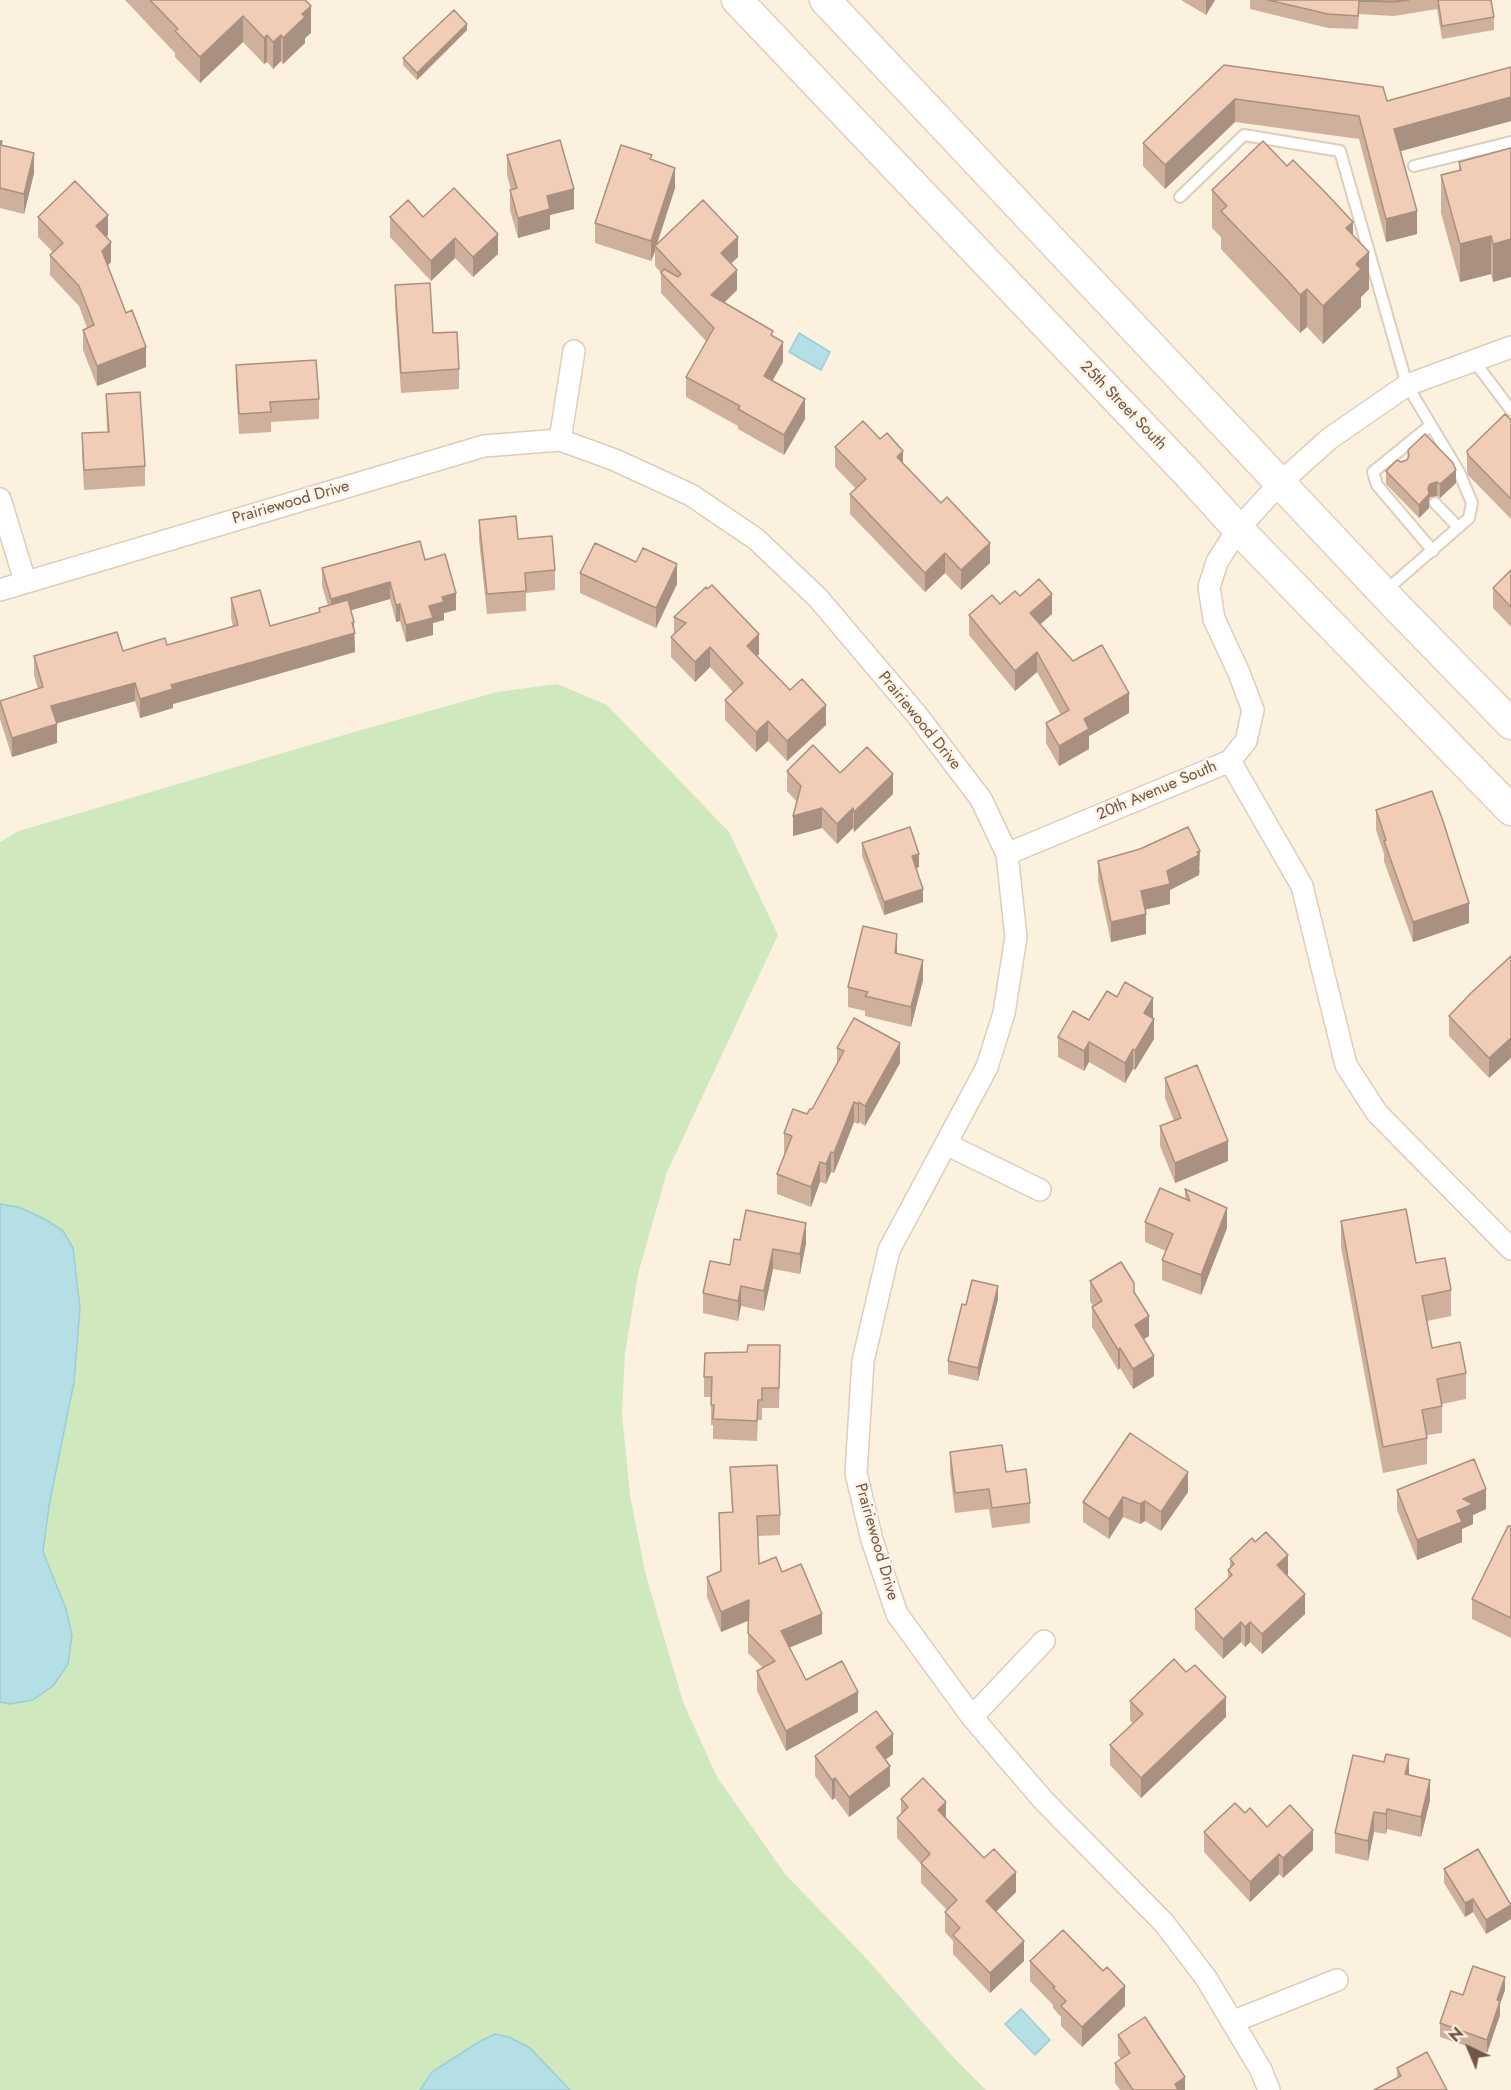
<!DOCTYPE html>
<style>
body{margin:0}
#map{position:relative;width:1511px;height:2090px;overflow:hidden;background:#fcf0df;font-family:Jost,sans-serif}
canvas{display:block}
.north{position:absolute;left:1439px;top:2018px;width:60px;height:60px;-webkit-text-stroke:4px #fff4e5;paint-order:stroke;rotate:316deg;font-size:16px;font-weight:700;line-height:24px;text-align:center;color:#715547}
.north::after{content:'';display:block;margin:auto;width:21px;height:27px;background:#715547;clip-path:polygon(50% 0,100% 100%,50% 72%,0 100%)}
</style>
<div id="map">
<canvas width="1511" height="2090"></canvas>
<div class="north">N</div>
</div>
<script>
const ctx = document.querySelector('canvas').getContext('2d');
ctx.lineJoin = 'round';
function paint(path, color) { ctx.fillStyle = color; ctx.fill(path, 'evenodd'); }
const shape = rows => new Path2D(rows.map(r => 'M' + r).join(''));
function stroke(path, color, width, dash) { ctx.strokeStyle = color; ctx.lineWidth = width; ctx.lineCap = dash ? 'butt' : 'round'; ctx.setLineDash(dash || []); ctx.stroke(path); }
function drawText(font, color, halo, rows, align = 'center') {
  ctx.font = font + ' Jost,sans-serif'; ctx.lineWidth = 5; ctx.setLineDash([]); ctx.textBaseline = 'middle'; ctx.strokeStyle = halo; ctx.fillStyle = color; for (const [text, x, y, turn = 0] of rows) {
    ctx.save(); ctx.translate(x, y); ctx.rotate((+turn || 0) * Math.PI / 180); ctx.textAlign = isNaN(turn) ? turn : align; if (halo) ctx.strokeText(text, 0, 0); ctx.fillText(text, 0, 0); ctx.restore();
  }
}
paint(shape([
 [557,684,607,705,729,832,778,935,667,1172,638,1274,625,1353,622,1414,630,1495,645,1572,683,1702,717,1777,785,1874,865,1957,954,2058,986,2090,0,2090,0,842,19,831,354,732,497,692]
]), '#d0e8be');
const water = shape([
 [799,333,830,352,821,370,789,352,799,333],
 [0,1204,18,1207,43,1218,63,1231,73,1248,80,1308,74,1382,49,1506,43,1552,66,1609,72,1635,68,1664,53,1686,33,1700,10,1704,0,1702,0,1204],
 [1021,2009,1050,2040,1035,2055,1005,2024,1021,2009],
 [495,2034,509,2037,530,2048,570,2090,420,2090,432,2072,477,2043,495,2034]
]);
paint(water, '#b4dfe4');
stroke(water, '#9bced6', 1.5);
const service = shape([
 [1414,166,1511,142],
 [1180,197,1244,135,1340,151,1407,385,1459,472,1472,503,1469,518,1384,592],
 [1474,361,1511,410],
 [1431,425,1373,472,1377,485,1433,551],
 [1435,503,1458,527]
]);
const minor = shape([
 [560,440,574,351],
 [0,499,25,581],
 [0,590,484,446,560,440,615,460,691,495,756,539,818,598,917,715,981,799,1007,854,1016,937,1004,1013,987,1067,889,1250,863,1361,856,1473,872,1540,897,1614,972,1717,1044,1801,1164,1923,1206,1978,1261,2070,1269,2090],
 [1230,761,1302,886,1346,1065,1377,1113,1511,1249],
 [1007,854,1230,761,1246,741,1253,710,1239,673,1214,619,1209,587,1217,562,1238,529,1280,483,1329,439,1407,385,1511,347],
 [946,1144,1040,1190],
 [972,1717,1044,1641],
 [1232,2022,1337,1980]
]);
const secondary = shape([
 [737,0,1191,477,1238,529,1511,810],
 [825,0,1395,605,1511,724]
]);
stroke(service, '#dfccbb', 14);
stroke(minor, '#dfccbb', 24);
stroke(secondary, '#e6cebb', 33);
stroke(service, '#fff', 10);
stroke(minor, '#fff', 21);
stroke(secondary, '#fff', 30);
paint(shape([
 [125,0,306,0,311,33,305,38,305,43,283,64,281,61,273,69,267,62,264,64,243,42,200,83,175,57,175,53],
 [1181,0,1215,0,1206,15],
 [1250,0,1491,0,1494,17,1494,30,1442,39,1437,9,1394,16,1359,14,1358,29,1328,28,1250,9],
 [467,30,417,80,403,65,403,58],
 [1224,65,1387,101,1511,67,1511,121,1400,151,1417,234,1386,242,1359,139,1235,122,1165,189,1143,166,1143,143],
 [0,141,2,145,34,173,24,214,0,208],
 [1511,148,1493,282,1491,274,1460,282,1441,213,1441,175,1459,170,1459,162],
 [507,155,574,209,550,215,550,229,518,238,510,210,510,190,511,190,507,175],
 [652,160,675,188,657,244,738,257,731,263,737,290,724,303,773,336,783,362,772,381,805,419,784,455,738,429,738,426,686,397,686,377,706,341,661,293,661,273,655,266,655,251,651,261,595,243,595,223],
 [1212,190,1353,235,1369,289,1361,297,1361,307,1323,344,1307,327,1300,333,1221,249,1221,237,1212,228],
 [38,217,108,235,106,236,111,262,107,266,146,367,97,386,83,350,83,330,87,328,79,306,50,275,50,255,53,252,38,237],
 [390,217,423,217,498,254,473,277,455,258,431,281,390,237],
 [395,285,433,333,459,369,459,389,401,393,395,305],
 [236,365,319,399,319,419,271,422,271,432,239,434,236,385],
 [106,394,145,466,145,486,84,490,82,453,82,433,107,432],
 [1511,420,1511,519,1468,475,1467,471,1467,451],
 [835,447,903,464,990,563,961,590,945,573,925,592,850,514,850,494,856,489,835,467],
 [1408,450,1456,483,1440,498,1437,496,1430,497,1429,499,1429,508,1419,518,1386,484,1386,471,1401,462,1407,460],
 [479,520,518,539,555,570,555,590,526,593,526,611,487,614,479,540],
 [425,560,456,610,444,613,444,620,433,623,433,635,406,642,400,621,396,622,390,599,351,610,354,631,355,652,173,704,173,708,140,718,135,701,56,723,57,743,12,757,0,719,0,701,38,689,34,675,34,656,123,651,167,645,233,627,231,617,231,598,270,626,319,612,319,608,328,606,322,586,322,568],
 [1511,570,1511,627,1493,608,1493,588],
 [580,573,677,584,656,628,580,593],
 [1020,596,1052,614,1040,625,1073,661,1129,713,1089,736,1089,749,1059,766,1046,743,1046,723,1061,715,1037,672,1015,691,969,635,969,615],
 [674,617,759,654,757,656,790,690,826,725,787,761,768,741,756,752,725,720,725,700,733,692,710,667,695,682,671,657,671,637,674,634],
 [787,771,840,773,893,794,854,832,853,828,837,844,822,828,793,836,797,802,787,791],
 [1376,810,1469,923,1413,942,1384,861,1384,854,1376,830],
 [862,843,919,867,916,868,923,902,884,915,862,856],
 [1098,861,1200,870,1199,875,1170,890,1170,904,1145,910,1146,934,1111,942,1098,881],
 [897,954,923,980,911,1027,865,1016,865,1011,848,1007,848,987],
 [1511,956,1489,1078,1449,1036,1449,1016],
 [1153,1018,1154,1039,1135,1070,1133,1069,1125,1083,1089,1062,1084,1071,1058,1057,1058,1037,1089,1020],
 [837,1048,900,1063,865,1126,859,1122,858,1124,854,1122,834,1173,831,1172,826,1184,820,1182,811,1207,777,1194,777,1174,785,1153,784,1153,784,1133,807,1114,812,1109,837,1063],
 [1165,1078,1228,1161,1175,1183,1160,1146,1160,1126,1174,1121,1165,1098],
 [1185,1189,1227,1228,1201,1295,1162,1280,1162,1260,1166,1251,1145,1242,1145,1222,1185,1199],
 [1341,1221,1451,1290,1451,1316,1427,1321,1432,1348,1466,1373,1466,1399,1442,1404,1442,1433,1427,1435,1427,1464,1383,1473,1341,1247],
 [740,1240,806,1243,800,1274,773,1269,764,1311,741,1306,738,1321,703,1313,703,1293,730,1265],
 [1090,1281,1134,1292,1149,1336,1144,1339,1154,1376,1133,1389,1120,1368,1118,1370,1092,1327,1092,1307,1093,1306,1090,1301],
 [998,1299,978,1381,948,1374,948,1361,966,1305],
 [780,1365,779,1408,762,1408,762,1420,758,1420,757,1441,713,1439,713,1425,711,1425,711,1397,704,1397,704,1377],
 [950,1452,1006,1472,1030,1503,1030,1523,992,1528,989,1509,955,1513,950,1472],
 [730,1467,780,1515,780,1535,758,1536,759,1564,782,1572,822,1634,789,1648,806,1680,858,1712,786,1751,757,1691,757,1671,763,1668,748,1653,748,1621,721,1632,707,1597,707,1577,721,1571,719,1513,732,1512],
 [1397,1490,1486,1509,1473,1515,1473,1524,1462,1529,1462,1542,1417,1560,1397,1510],
 [1188,1492,1161,1531,1145,1521,1140,1524,1123,1517,1109,1539,1083,1522,1083,1502],
 [1511,1526,1511,1638,1472,1619,1472,1599],
 [1230,1559,1288,1575,1287,1576,1305,1614,1262,1654,1250,1642,1245,1647,1241,1642,1223,1659,1195,1629,1195,1609,1228,1579,1228,1570,1230,1568],
 [1130,1701,1226,1717,1141,1798,1110,1765,1110,1745,1133,1723,1130,1721],
 [893,1754,885,1760,890,1786,849,1817,835,1798,832,1800,815,1776,815,1756],
 [1409,1775,1430,1800,1421,1837,1387,1829,1386,1834,1374,1832,1368,1861,1335,1853,1335,1833],
 [901,1799,946,1818,1016,1892,996,1912,1024,1961,990,1993,953,1954,953,1941,945,1932,945,1912,947,1910,921,1883,921,1864,897,1838,897,1818,901,1814],
 [1245,1813,1267,1827,1313,1850,1283,1878,1279,1874,1250,1902,1204,1852,1204,1832],
 [1444,1869,1511,1905,1511,1919,1486,1934,1473,1912,1465,1917,1444,1883],
 [1030,1961,1125,2006,1082,2047,1061,2026,1061,2017,1053,2008,1053,2005,1030,1981],
 [1505,1990,1500,2004,1500,2015,1487,2053,1440,2037,1440,2023,1463,1995],
 [1118,2035,1185,2090,1120,2090,1115,2083,1115,2063,1121,2059,1118,2055],
 [1397,2068,1447,2090,1397,2078]
]), '#cfb09d');
paint(shape([
 [304,0,306,0,306,11,311,6,311,33,305,38,305,43,283,64,283,38],
 [1206,0,1215,0,1206,15],
 [243,16,243,42,200,83,200,57],
 [467,24,467,30,417,80,417,73],
 [267,35,267,62,264,64,264,38],
 [281,35,281,61,273,69,273,42],
 [1511,97,1511,121,1394,153,1394,129],
 [1235,99,1235,122,1165,189,1165,165],
 [34,153,34,173,24,214,24,194],
 [675,168,675,188,656,247,655,246,655,251,651,261,651,241],
 [574,189,574,209,550,215,550,229,518,238,518,218,547,196],
 [1417,211,1417,234,1386,242,1386,219],
 [108,215,108,235,96,246,96,226],
 [1353,222,1353,260,1346,228],
 [498,234,498,254,473,277,473,257],
 [1491,236,1491,274,1460,282,1460,244],
 [738,237,738,257,721,273,721,253],
 [455,238,455,258,431,281,431,261],
 [1511,239,1511,277,1493,282,1493,244],
 [111,242,111,262,102,271,102,251],
 [1369,252,1369,289,1361,297,1361,307,1323,344,1323,306,1356,264],
 [737,270,737,290,711,315,711,295],
 [1307,289,1307,327,1300,333,1300,295],
 [783,342,783,362,764,396,764,376],
 [146,347,146,367,97,386,97,366],
 [805,399,805,419,784,455,784,435],
 [903,451,903,471,897,457],
 [1456,470,1456,483,1440,498,1440,484],
 [1437,482,1437,496,1430,497,1429,499,1429,508,1419,518,1419,505,1430,484],
 [990,543,990,563,961,590,961,570],
 [945,553,945,573,925,592,925,573],
 [677,564,677,584,656,628,656,608],
 [390,582,390,599,331,616,331,599],
 [456,593,456,610,444,613,444,620,433,623,433,635,406,642,406,625,442,597],
 [1052,594,1052,614,1030,633,1030,613],
 [400,604,400,621,396,622,396,605],
 [354,622,355,652,173,704,173,708,140,718,140,699,171,685],
 [759,634,759,654,747,666,747,646],
 [710,647,710,667,695,682,695,662],
 [1037,652,1037,672,1015,691,1015,671],
 [135,683,135,701,51,725,51,706],
 [1129,693,1129,713,1089,736,1089,749,1059,766,1059,746,1084,719],
 [826,705,826,725,787,761,787,741],
 [768,721,768,741,756,752,756,732],
 [57,724,57,743,12,757,12,738],
 [893,774,893,794,854,832,854,812],
 [822,808,822,828,793,836,793,816],
 [853,808,853,828,837,844,837,824],
 [1200,851,1199,875,1170,890,1170,904,1141,910,1141,891,1167,871],
 [919,854,919,867,912,870,912,856],
 [923,889,923,902,884,915,884,902],
 [1469,903,1469,923,1413,942,1413,922],
 [1146,914,1146,934,1111,942,1111,922],
 [897,934,897,954,895,953],
 [923,960,923,980,911,1027,911,1007],
 [1153,998,1153,1018,1144,1013],
 [1154,1019,1154,1039,1135,1070,1135,1051],
 [1511,1038,1511,1058,1489,1078,1489,1058],
 [1089,1042,1089,1062,1084,1071,1084,1051],
 [900,1043,900,1063,865,1126,865,1106],
 [1133,1049,1133,1069,1125,1083,1125,1063],
 [854,1102,854,1122,834,1173,834,1153],
 [859,1102,859,1122,858,1124,858,1104],
 [1228,1141,1228,1161,1175,1183,1175,1163],
 [831,1152,831,1172,826,1184,826,1164],
 [820,1162,820,1182,811,1207,811,1187],
 [1227,1208,1227,1228,1201,1295,1201,1275],
 [806,1223,806,1243,800,1274,800,1254],
 [773,1249,773,1269,764,1311,764,1291],
 [741,1286,741,1306,738,1321,738,1301],
 [998,1286,998,1299,978,1381,978,1368],
 [1149,1316,1149,1336,1135,1345,1135,1325],
 [1120,1348,1120,1368,1118,1370,1118,1350],
 [1154,1356,1154,1376,1133,1389,1133,1369],
 [1188,1472,1188,1492,1161,1531,1161,1512],
 [1486,1489,1486,1509,1473,1515,1473,1524,1462,1529,1462,1542,1417,1560,1417,1540,1457,1511,1463,1499],
 [1123,1497,1123,1517,1109,1539,1109,1519],
 [1145,1501,1145,1521,1140,1524,1140,1504],
 [1288,1555,1288,1575,1277,1585,1277,1565],
 [1305,1594,1305,1614,1262,1654,1262,1634],
 [749,1600,749,1620,721,1632,721,1612],
 [822,1614,822,1634,781,1651,781,1631],
 [1241,1622,1241,1642,1223,1659,1223,1639],
 [1250,1622,1250,1642,1245,1647,1245,1627],
 [858,1692,858,1712,786,1751,786,1731],
 [1226,1697,1226,1717,1141,1798,1141,1778],
 [893,1734,893,1754,876,1767,876,1747],
 [1409,1759,1409,1779,1405,1774],
 [890,1766,890,1786,849,1817,849,1797],
 [835,1778,835,1798,832,1800,832,1780],
 [1430,1780,1430,1800,1421,1837,1421,1817],
 [946,1802,946,1822,938,1810],
 [1387,1809,1387,1829,1386,1834,1386,1814],
 [1374,1812,1374,1832,1368,1861,1368,1841],
 [1313,1830,1313,1850,1283,1878,1283,1858],
 [1279,1854,1279,1874,1250,1902,1250,1882],
 [1016,1872,1016,1892,986,1921,986,1901],
 [1473,1899,1473,1912,1465,1917,1465,1903],
 [1511,1905,1511,1919,1486,1934,1486,1920],
 [1024,1941,1024,1961,990,1993,990,1973],
 [1505,1977,1505,1990,1500,2004,1500,2015,1487,2053,1487,2040,1497,2000],
 [1125,1986,1125,2006,1082,2047,1082,2027],
 [1185,2077,1185,2090,1175,2090,1175,2084]
]), '#a99080');
const building = shape([
 [150,0,305,0,311,6,302,14,305,17,283,38,281,35,273,42,267,35,264,38,243,16,200,57,175,31,178,29,150,0],
 [1268,0,1409,0,1394,2,1359,1,1358,16,1328,14,1268,0],
 [1438,0,1491,0,1494,17,1442,26,1438,0],
 [454,10,467,24,417,73,403,58,454,10],
 [1224,65,1383,87,1387,101,1511,67,1511,97,1394,129,1417,211,1386,219,1359,116,1235,99,1165,165,1143,143,1224,65],
 [560,140,574,189,547,196,550,209,518,218,510,190,517,188,507,155,560,140],
 [0,141,2,141,1,145,34,153,24,194,0,188,0,141],
 [1263,141,1287,166,1293,160,1323,190,1353,222,1346,228,1369,252,1356,264,1361,269,1323,306,1307,289,1300,295,1287,280,1221,211,1227,206,1212,190,1263,141],
 [621,145,652,155,650,159,675,168,651,241,595,223,621,145],
 [1511,148,1511,239,1493,244,1491,236,1460,244,1441,175,1461,170,1459,162,1511,148],
 [75,181,108,215,96,226,111,242,102,251,126,313,132,310,146,347,97,366,83,330,94,325,79,286,50,255,63,243,38,217,75,181],
 [454,188,498,234,473,257,455,238,431,261,390,217,408,200,423,217,454,188],
 [703,200,738,237,721,253,737,270,711,295,773,331,771,335,783,342,764,376,805,399,784,435,738,409,740,406,686,377,714,328,661,273,664,269,678,277,681,274,655,246,703,200],
 [430,283,433,333,457,332,459,369,401,373,395,285,430,283],
 [316,360,319,399,270,402,271,412,239,414,236,365,316,360],
 [140,392,145,466,84,470,82,433,109,432,106,394,140,392],
 [1505,414,1511,420,1511,499,1468,455,1467,451,1505,414],
 [863,421,880,439,887,433,903,451,897,457,941,503,947,497,990,543,961,570,945,553,925,573,850,494,866,479,835,447,863,421],
 [1425,434,1453,463,1456,470,1440,484,1437,482,1430,484,1428,488,1429,494,1419,505,1386,471,1397,460,1401,462,1407,460,1409,456,1408,450,1425,434],
 [516,516,518,539,552,536,555,570,525,573,526,591,487,594,479,520,516,516],
 [420,541,425,560,445,554,456,593,442,597,444,602,429,606,433,618,406,625,400,604,396,605,390,582,331,599,322,568,420,541],
 [595,543,636,562,643,548,677,564,656,608,580,573,595,543],
 [1511,570,1511,607,1493,588,1511,570],
 [1039,579,1052,594,1030,613,1073,661,1102,645,1129,693,1084,719,1089,729,1059,746,1046,723,1069,710,1037,652,1015,671,969,615,992,595,1000,604,1015,591,1020,596,1039,579],
 [712,585,759,634,747,646,790,690,802,679,826,705,787,741,768,721,756,732,725,700,743,683,710,647,695,662,671,637,686,623,674,617,706,587,707,589,712,585],
 [260,590,270,626,320,612,319,608,348,600,354,622,352,623,355,633,171,685,173,689,140,699,135,683,51,706,57,724,12,738,0,701,43,687,34,656,117,632,123,651,165,638,167,645,238,625,231,598,260,590],
 [813,745,840,773,867,747,893,774,854,812,853,808,837,824,822,808,793,816,801,786,787,771,813,745],
 [1432,791,1443,821,1469,903,1413,922,1384,841,1386,840,1376,810,1432,791],
 [910,827,919,854,912,856,923,889,884,902,862,843,910,827],
 [1188,827,1200,851,1197,852,1199,855,1167,871,1170,884,1141,891,1146,914,1111,922,1098,861,1140,849,1188,827],
 [863,926,897,934,895,953,923,960,911,1007,865,996,868,992,848,987,863,926],
 [1511,956,1511,1038,1489,1058,1449,1016,1471,993,1511,956],
 [1125,982,1153,998,1144,1013,1154,1019,1135,1051,1133,1049,1125,1063,1089,1042,1084,1051,1058,1037,1073,1011,1089,1020,1107,991,1117,997,1125,982],
 [854,1018,900,1043,865,1106,859,1102,858,1104,854,1102,834,1153,831,1152,826,1164,820,1162,811,1187,777,1174,792,1136,784,1133,793,1109,807,1114,810,1109,812,1109,844,1051,837,1048,854,1018],
 [1197,1065,1228,1141,1175,1163,1160,1126,1181,1118,1165,1078,1197,1065],
 [1160,1188,1190,1201,1185,1189,1227,1208,1201,1275,1162,1260,1173,1234,1145,1222,1160,1188],
 [1406,1209,1416,1263,1445,1258,1451,1290,1422,1296,1432,1348,1460,1342,1466,1373,1437,1379,1442,1406,1422,1410,1427,1438,1383,1447,1341,1221,1406,1209],
 [746,1210,806,1223,800,1254,773,1249,764,1291,741,1286,738,1301,703,1293,710,1261,730,1265,734,1239,740,1240,746,1210],
 [1121,1262,1134,1283,1134,1292,1149,1316,1135,1325,1154,1356,1133,1369,1120,1348,1118,1350,1092,1307,1102,1301,1090,1281,1121,1262],
 [972,1280,998,1286,978,1368,948,1361,962,1304,966,1305,972,1280],
 [748,1345,780,1345,779,1388,762,1388,762,1400,758,1400,757,1421,713,1419,714,1405,711,1405,712,1377,704,1377,705,1353,747,1352,748,1345],
 [1130,1433,1188,1472,1161,1512,1145,1501,1140,1504,1123,1497,1109,1519,1083,1502,1130,1433],
 [1002,1445,1006,1472,1026,1469,1030,1503,992,1508,989,1489,955,1493,950,1452,1002,1445],
 [1474,1459,1486,1489,1463,1499,1473,1504,1457,1511,1462,1522,1417,1540,1397,1490,1474,1459],
 [777,1465,780,1515,757,1516,759,1564,776,1557,782,1572,801,1564,822,1614,781,1631,806,1680,842,1661,858,1692,786,1731,757,1671,775,1661,748,1633,749,1600,721,1612,707,1577,721,1571,719,1513,733,1512,730,1467,777,1465],
 [1508,1526,1511,1526,1511,1618,1472,1599,1508,1526],
 [1266,1532,1288,1555,1277,1565,1305,1594,1262,1634,1250,1622,1245,1627,1241,1622,1223,1639,1195,1609,1232,1575,1228,1570,1234,1564,1230,1559,1252,1538,1255,1542,1266,1532],
 [1174,1659,1186,1672,1195,1665,1226,1697,1141,1778,1110,1745,1143,1714,1130,1701,1174,1659],
 [876,1711,893,1734,876,1747,890,1766,849,1797,835,1778,832,1780,815,1756,876,1711],
 [1386,1754,1409,1759,1405,1774,1430,1780,1421,1817,1387,1809,1386,1814,1374,1812,1368,1841,1335,1833,1353,1755,1384,1762,1386,1754],
 [923,1778,946,1802,938,1810,984,1858,994,1849,1016,1872,986,1901,1024,1941,990,1973,953,1935,960,1928,945,1912,957,1900,921,1863,930,1854,897,1818,908,1807,901,1799,923,1778],
 [1235,1803,1245,1813,1250,1808,1267,1827,1290,1805,1313,1830,1283,1858,1279,1854,1250,1882,1204,1832,1235,1803],
 [1478,1849,1511,1905,1486,1920,1473,1899,1465,1903,1444,1869,1478,1849],
 [1063,1930,1103,1971,1107,1967,1125,1986,1082,2027,1061,2006,1066,2001,1053,1988,1055,1987,1030,1961,1063,1930],
 [1473,1966,1505,1977,1497,2000,1500,2001,1487,2040,1440,2023,1451,1991,1463,1995,1473,1966],
 [1145,2017,1185,2077,1175,2084,1178,2090,1133,2090,1115,2063,1130,2053,1118,2035,1145,2017],
 [1427,2052,1447,2090,1374,2090,1401,2076,1397,2068,1427,2052]
]);
paint(building, '#f1cdb7');
stroke(building, '#a99080', 1.5);
drawText('16px', '#715547', '#fff4e5', [
 ["25th Street South",1123,406,46],
 ["Prairiewood Drive",291,503,-16],
 ["Prairiewood Drive",919,721,51],
 ["20th Avenue South",1157,791,-23],
 ["Prairiewood Drive",876,1542,74]
]);
</script>
